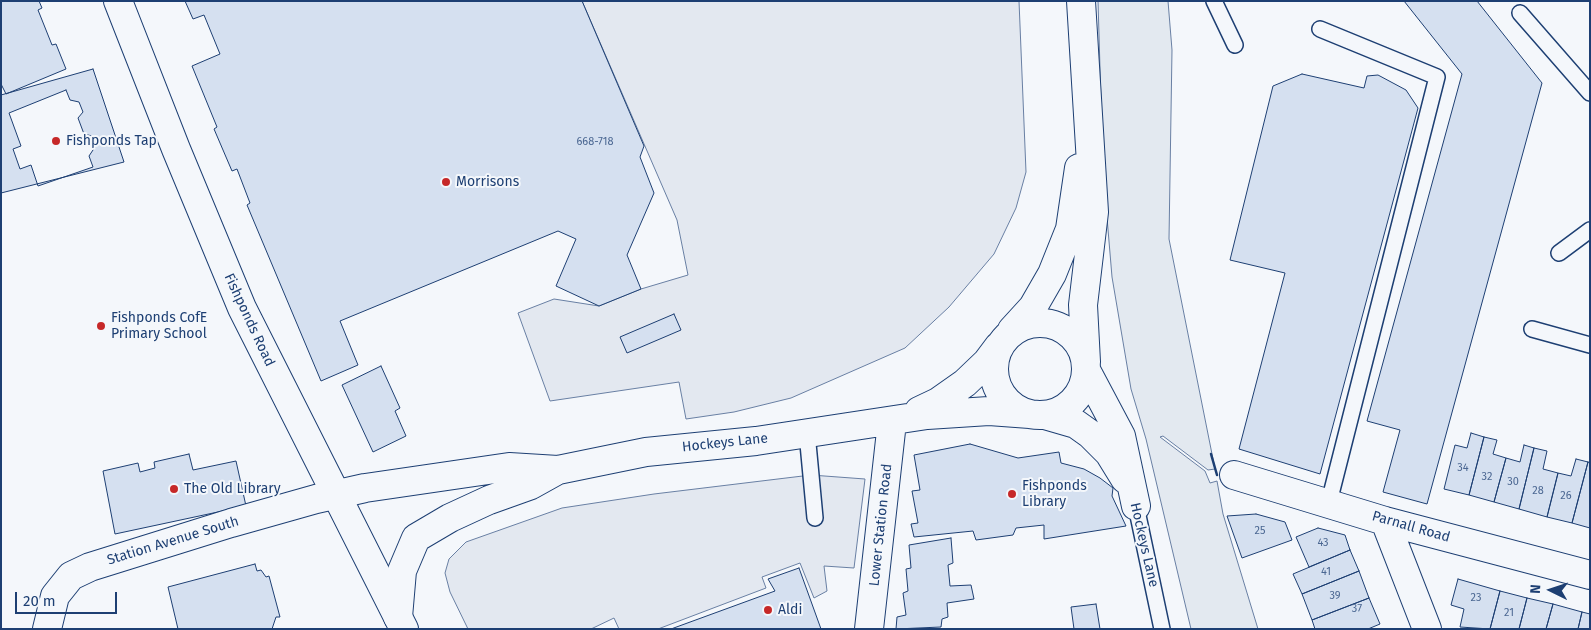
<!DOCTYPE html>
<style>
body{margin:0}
#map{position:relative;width:1591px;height:630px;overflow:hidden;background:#f4f7fb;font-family:"Fira Sans",sans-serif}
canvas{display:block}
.frame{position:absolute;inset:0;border:2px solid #1d3f73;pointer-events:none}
.north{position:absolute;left:1526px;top:565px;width:50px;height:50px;-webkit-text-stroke:4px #f4f7fb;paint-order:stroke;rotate:274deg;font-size:14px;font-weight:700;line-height:20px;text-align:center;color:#1d3f73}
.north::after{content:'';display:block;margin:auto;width:18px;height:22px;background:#1d3f73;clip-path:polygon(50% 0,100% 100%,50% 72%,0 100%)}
.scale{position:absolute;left:15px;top:592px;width:102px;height:22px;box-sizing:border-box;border:2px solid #1d3f73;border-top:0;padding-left:6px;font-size:15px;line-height:18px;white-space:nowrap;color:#1d3f73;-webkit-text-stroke:4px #f4f7fb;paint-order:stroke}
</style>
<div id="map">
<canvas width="1591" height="630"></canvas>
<div class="frame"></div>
<div class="north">N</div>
<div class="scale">20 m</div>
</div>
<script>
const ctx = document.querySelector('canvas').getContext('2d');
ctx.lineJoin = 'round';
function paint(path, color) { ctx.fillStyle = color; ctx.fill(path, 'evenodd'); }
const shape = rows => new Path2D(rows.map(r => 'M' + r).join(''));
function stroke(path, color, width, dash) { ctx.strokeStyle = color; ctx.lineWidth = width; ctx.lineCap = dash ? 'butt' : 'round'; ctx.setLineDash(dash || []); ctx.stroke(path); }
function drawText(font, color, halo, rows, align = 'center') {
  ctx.font = font + ' "Fira Sans",sans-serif'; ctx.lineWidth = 4; ctx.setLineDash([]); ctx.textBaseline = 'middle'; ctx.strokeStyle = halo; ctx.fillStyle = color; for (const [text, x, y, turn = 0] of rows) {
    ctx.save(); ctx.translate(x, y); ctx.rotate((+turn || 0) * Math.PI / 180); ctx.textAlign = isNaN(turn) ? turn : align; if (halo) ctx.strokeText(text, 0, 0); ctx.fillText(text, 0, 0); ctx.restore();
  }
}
const green = shape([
 [1098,1,1168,1,1172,50,1169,239,1215,469,1208,470,1163,436,1160,437,1205,471,1210,483,1217,481,1223,514,1258,629,1191,629,1146,439,1131,389,1112,277,1103,170,1098,1]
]);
paint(green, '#e3e9f0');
stroke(green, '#687fa3', 1);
const parking = shape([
 [582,1,1019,1,1026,172,1016,208,994,254,949,307,905,348,791,398,734,412,686,419,679,382,550,401,518,313,554,299,599,306,641,289,688,275,677,220,582,1],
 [811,475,865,479,854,568,824,566,827,591,814,598,800,563,762,577,766,588,658,629,619,629,614,618,591,629,468,629,450,592,445,573,449,559,466,542,562,508,654,494,811,475]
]);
paint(parking, '#e3e8f0');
stroke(parking, '#687fa3', 1);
const building = shape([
 [1,1,39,1,42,8,38,10,52,45,56,44,66,69,6,94,1,84,1,1],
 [185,1,582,1,644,146,640,157,654,193,627,255,641,289,599,306,556,286,576,239,558,231,340,321,358,365,321,381,247,205,250,203,237,169,232,171,214,129,217,127,192,66,220,54,204,15,193,19,185,1],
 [1404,1,1477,1,1542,83,1427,504,1383,492,1400,430,1367,421,1462,74,1404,1],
 [93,69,124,162,1,193,1,95,93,69],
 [1302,74,1364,88,1367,76,1378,75,1406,90,1418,108,1320,474,1239,449,1285,273,1230,260,1273,86,1302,74],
 [66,90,70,100,79,102,83,112,78,118,84,134,92,136,95,147,89,156,93,167,38,186,31,165,20,169,13,149,21,146,9,113,66,90],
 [674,314,681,330,627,353,620,337,674,314],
 [381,366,400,408,395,411,406,436,373,452,342,385,381,366],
 [1471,433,1484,437,1469,495,1444,489,1455,445,1467,448,1471,433],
 [1484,437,1497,440,1493,454,1506,458,1494,502,1469,495,1484,437],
 [970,444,1018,458,1059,452,1061,463,1084,469,1100,478,1113,488,1112,496,1126,526,1044,539,1044,525,1016,528,1013,535,976,540,973,531,914,537,911,524,918,523,912,491,920,490,914,455,970,444],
 [1524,445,1534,448,1519,509,1494,502,1506,458,1520,462,1524,445],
 [1534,448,1547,451,1543,469,1558,473,1547,517,1519,509,1534,448],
 [189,454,193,470,236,461,246,506,115,534,103,471,138,463,140,472,155,468,154,462,189,454],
 [1576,459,1588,462,1572,523,1547,517,1558,473,1571,476,1576,459],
 [1588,462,1590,463,1590,528,1572,523,1588,462],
 [1256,514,1285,522,1292,540,1242,558,1227,516,1256,514],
 [1318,528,1345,535,1350,550,1309,567,1296,537,1318,528],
 [951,538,953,563,948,565,950,586,971,585,974,599,947,603,948,617,942,619,941,627,896,629,897,617,906,615,903,593,908,591,906,569,911,568,909,545,951,538],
 [1350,550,1359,571,1302,594,1293,574,1350,550],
 [255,564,257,571,261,570,266,577,269,576,280,617,276,617,272,629,178,629,168,587,255,564],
 [799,568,821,629,671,629,775,591,768,579,799,568],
 [1359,571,1369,598,1312,620,1302,594,1359,571],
 [1458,579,1500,591,1490,629,1460,627,1464,609,1451,605,1458,579],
 [1500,591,1527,598,1519,629,1490,629,1500,591],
 [1369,598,1380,624,1368,629,1315,629,1312,620,1369,598],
 [1527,598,1553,604,1546,629,1519,629,1527,598],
 [1096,604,1100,629,1074,629,1071,607,1096,604],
 [1553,604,1582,612,1578,629,1546,629,1553,604],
 [1582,612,1590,614,1590,629,1578,629,1582,612]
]);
paint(building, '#d5e0f0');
stroke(building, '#1d3f73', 1);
const service = shape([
 [1214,1,1235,45],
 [1520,13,1590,93],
 [1320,29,1437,77,1329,502],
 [1559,253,1590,230],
 [1532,329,1590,345],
 [807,433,815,518],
 [1136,506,1162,629]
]);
const minor = shape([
 [1081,1,1094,212,1083,305,1086,362],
 '994 369a46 46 0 1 1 92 0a46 46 0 1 1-92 0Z',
 [1012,330,1033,307,1052,274,1070,229,1079,168],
 [1086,370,1121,436,1136,506],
 [919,411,938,402,965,383,987,362,999,346],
 [1045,415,1076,424,1090,434,1109,453,1125,479],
 [1234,475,1385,521,1590,575],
 [1385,521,1427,629],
 [398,617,402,571,416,538,450,518,489,500,531,485,558,470,646,452,756,441,927,415,989,411,1030,414],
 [47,629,55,596,71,576,90,567,231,523,316,499,365,488,509,467,558,470],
 [869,629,892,422]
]);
const primary = shape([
 [118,1,176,149,242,308,404,629]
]);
stroke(service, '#1d3f73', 18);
stroke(minor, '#1d3f73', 30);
stroke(primary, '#1d3f73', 30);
stroke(service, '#f4f7fb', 15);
stroke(minor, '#f4f7fb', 28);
stroke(primary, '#f4f7fb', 28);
stroke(shape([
 [1211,454,1217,475]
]), '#1d3f73', 2.5);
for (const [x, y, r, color] of [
 [56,141,5,"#c62828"],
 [446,182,5,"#c62828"],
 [101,326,5,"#c62828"],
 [174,489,5,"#c62828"],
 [1012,494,5,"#c62828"],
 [768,610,5,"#c62828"]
]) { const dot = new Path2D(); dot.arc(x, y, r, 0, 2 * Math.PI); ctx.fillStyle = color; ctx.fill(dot); stroke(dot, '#f4f7fb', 2); }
drawText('11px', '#4b6792', null, [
 ["668-718",595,142],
 ["34",1463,468],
 ["32",1487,477],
 ["30",1513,482],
 ["28",1538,491],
 ["26",1566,496],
 ["25",1260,531],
 ["43",1323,543],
 ["41",1326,572],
 ["39",1335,596],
 ["23",1476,598],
 ["37",1357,609],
 ["21",1509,613]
]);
drawText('14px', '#1d3f73', '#f4f7fb', [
 ["Fishponds Tap",66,141],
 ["Morrisons",456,182],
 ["Fishponds CofE",111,318],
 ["Primary School",111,334],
 ["Fishponds",1022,486],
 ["Library",1022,502],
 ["The Old Library",184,489],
 ["Aldi",778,610]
], 'left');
drawText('14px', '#1d3f73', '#f4f7fb', [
 ["Fishponds Road",249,320,65],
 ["Hockeys Lane",725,443,-6],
 ["Lower Station Road",881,525,-84],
 ["Parnall Road",1411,527,16],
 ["Station Avenue South",173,541,-17],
 ["Hockeys Lane",1144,545,77]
]);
</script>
